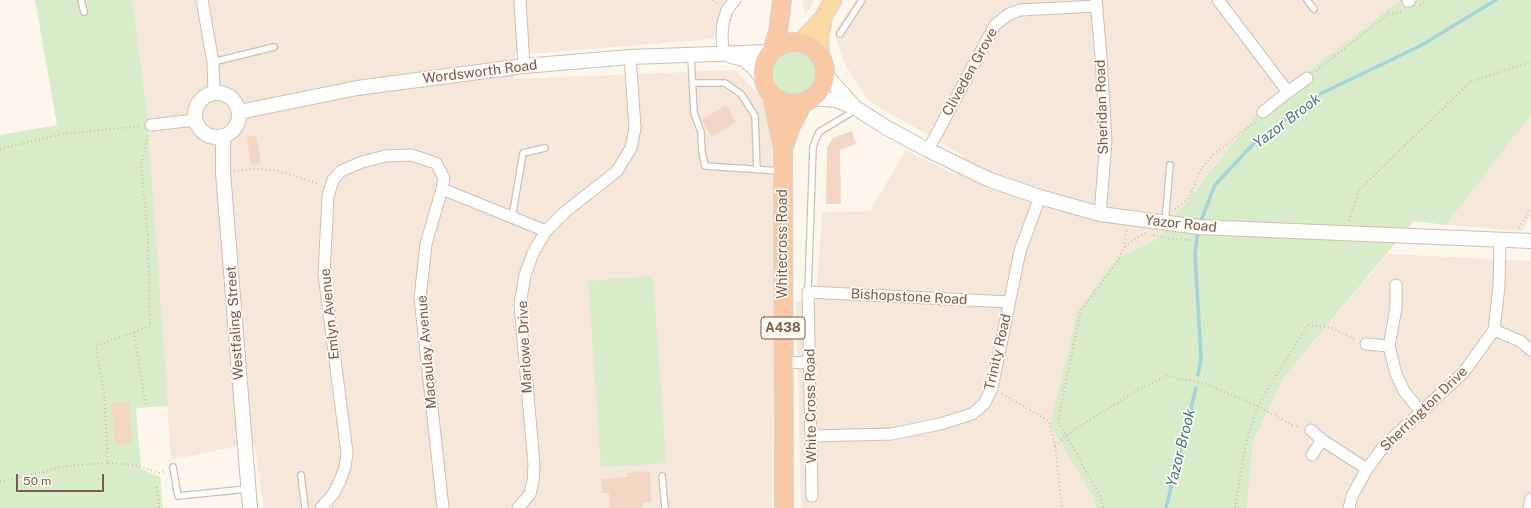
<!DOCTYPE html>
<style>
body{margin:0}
#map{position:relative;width:1531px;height:508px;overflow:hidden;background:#fdf6ec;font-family:"Public Sans",sans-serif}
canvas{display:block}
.scale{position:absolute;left:16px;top:474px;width:88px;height:18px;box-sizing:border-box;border:2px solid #7a5c4d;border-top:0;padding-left:5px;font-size:12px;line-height:14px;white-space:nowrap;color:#7a5c4d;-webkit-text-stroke:3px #fffaf3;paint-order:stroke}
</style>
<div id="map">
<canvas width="1531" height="508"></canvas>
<div class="scale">50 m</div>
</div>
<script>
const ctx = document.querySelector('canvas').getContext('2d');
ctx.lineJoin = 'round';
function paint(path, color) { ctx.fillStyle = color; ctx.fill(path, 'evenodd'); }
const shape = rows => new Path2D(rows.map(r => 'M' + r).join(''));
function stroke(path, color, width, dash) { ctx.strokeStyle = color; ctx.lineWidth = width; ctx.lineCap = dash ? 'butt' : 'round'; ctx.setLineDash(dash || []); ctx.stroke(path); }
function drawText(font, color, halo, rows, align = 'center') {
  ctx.font = font + ' "Public Sans",sans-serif'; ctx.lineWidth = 3.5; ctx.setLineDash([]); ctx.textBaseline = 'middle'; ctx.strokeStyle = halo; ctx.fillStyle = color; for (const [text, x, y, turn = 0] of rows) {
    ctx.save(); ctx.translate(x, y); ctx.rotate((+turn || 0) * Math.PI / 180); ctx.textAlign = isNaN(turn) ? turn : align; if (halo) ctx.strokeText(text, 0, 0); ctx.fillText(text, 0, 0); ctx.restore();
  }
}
paint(shape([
 [132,0,729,0,725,4,713,39,515,55,514,79,735,70,761,96,772,138,774,240,772,508,264,508,254,443,171,460,147,110],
 [802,0,815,0,805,15],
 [856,0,1400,0,1319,63,1253,118,1157,239,1116,259,1076,313,1067,358,1096,508,801,508,796,301,816,302,822,212,870,211,906,150,955,175,962,155,869,101,844,63,834,32],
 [1531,115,1531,216,1522,231,1446,225],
 [1388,254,1531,261,1531,508,1247,508,1253,442,1284,377]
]), '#f5e8da');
paint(shape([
 [35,0,132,0,147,110,168,406,136,408,141,469,160,477,163,508,0,508,0,135,57,125],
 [1400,0,1531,0,1531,115,1446,225,1414,221,1284,377,1253,442,1247,508,1096,508,1094,499,1050,424,1067,358,1076,313,1116,259,1157,239,1253,118,1319,63],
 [795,49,809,58,815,67,817,77,814,86,809,93,796,98,786,94,777,86,773,75,773,64,776,58,781,53],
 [653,276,666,463,601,467,588,281]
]), '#d8ecc9');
stroke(shape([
 [1200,223,1215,185,1257,140,1320,94,1420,46,1496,0],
 [1198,375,1201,358,1195,254,1198,229],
 [1166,508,1196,388]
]), '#a5d3da', 3.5);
paint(shape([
 [726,105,736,122,712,137,701,120],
 [852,131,856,144,840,150,841,204,826,204,827,148,833,138],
 [256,135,261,163,251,165,247,137],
 [129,402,132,444,115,445,112,403],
 [650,471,651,502,642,503,642,508,610,508,609,493,602,493,601,479,627,477,627,473]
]), '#f3d5c3');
const service = shape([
 [81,0,84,12],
 [1307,0,1314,9],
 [840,34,862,0],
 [691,56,694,113,701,132,702,152,705,166,780,171],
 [213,62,274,47],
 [693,83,725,83,741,94,755,116,757,170],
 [512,218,523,153,545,148],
 [1165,223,1170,165],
 [808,292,813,147,819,132,849,114,854,107],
 [173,467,178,496,247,489],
 [301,475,305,508],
 [662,476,665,508]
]);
const minor = shape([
 [202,0,213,62,214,93],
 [520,0,524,66],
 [1096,0,1101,56,1106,142,1100,214],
 [1218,0,1288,92,1307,78],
 [1408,1,1410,0],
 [723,53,722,37,723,23,727,10,735,0],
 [1263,112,1288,92],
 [151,125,196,120],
 [928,150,995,25,1009,14,1020,10,1097,6],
 [1396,285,1396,308,1389,346,1396,374,1404,391,1421,412],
 [1494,330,1520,341,1531,350],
 [1366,344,1389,346],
 [784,362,810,363],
 [1311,430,1322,440,1367,469],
 [811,436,892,434,940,424,972,414,984,404,992,388,1020,251,1040,197],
 [1312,455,1322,440],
 [812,496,808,292,1009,302],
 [321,508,334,493,340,481,345,467,347,453,324,274,328,196,333,180,341,171,362,162,385,156,411,155,436,163,444,178,442,189],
 [443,508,420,298,426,244,442,189,546,231],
 [518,508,530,494,533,481,534,464,520,305,525,275,533,253,546,231,565,212,617,171,631,148,635,128,630,57],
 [1349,508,1352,496,1367,469,1384,446,1464,372,1494,330,1499,286,1500,239],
 [1529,508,1531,499]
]);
const tertiary = shape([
 [731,56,743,59,752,66,763,78],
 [824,73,853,105],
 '195 115a22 22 0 1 1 44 0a22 22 0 1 1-44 0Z',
 [811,98,836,100,854,107,887,128,928,150,990,180,1040,197,1100,214,1199,227,1531,241],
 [239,112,357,88,524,66,630,57,771,52],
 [223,137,223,172,250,508]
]);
const primary = shape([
 [800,43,823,18,833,0],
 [820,58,820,37,823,19]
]);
const trunk = shape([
 '763 73a31 31 0 1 1 62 0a31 31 0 1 1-62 0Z',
 [772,51,778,32,782,0],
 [772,96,783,148,784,508],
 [783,148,791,126,803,103]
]);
stroke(service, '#d1beb0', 8);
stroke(minor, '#d1beb0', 13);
stroke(tertiary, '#d1beb0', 16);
stroke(primary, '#dad1cd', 19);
stroke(trunk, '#dad1cd', 20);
stroke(shape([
 [713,0,719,4],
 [1420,5,1427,0],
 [1316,71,1388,14,1403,12],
 [0,149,63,134,141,126],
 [234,171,252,169,275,170,320,184],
 [1175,209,1189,198,1201,169,1214,154,1252,124,1258,122],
 [1349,221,1359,190,1470,82,1531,62],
 [1519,228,1531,209],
 [1153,235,1171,239,1190,240],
 [1125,247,1135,239,1146,233],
 [134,332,146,407],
 [1002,394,1049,421,1055,446,1062,508],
 [1055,446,1066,435,1139,389,1167,376,1203,383,1258,406,1291,425,1300,427],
 [108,463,135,465,160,473,165,471],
 [0,482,67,466,108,463,104,392,96,346,150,326,148,238,141,165,148,135],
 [157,487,159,508],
 [1103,508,1100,496,1058,421,1081,310,1119,259,1124,247,1127,229],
 [1235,508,1246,443,1258,406,1278,372,1308,325,1332,328,1356,340]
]), '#d9b8a5', 2, [1, 3]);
stroke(service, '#fff', 5.5);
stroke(minor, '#fff', 11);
stroke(tertiary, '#fff', 14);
stroke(primary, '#fbd9a5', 17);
stroke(trunk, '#f9c8a4', 18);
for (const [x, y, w] of [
 [783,328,44]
]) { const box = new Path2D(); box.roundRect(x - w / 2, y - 11, w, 22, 3); ctx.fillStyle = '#fffaf3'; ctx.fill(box); stroke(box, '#7a5c4d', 1); }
drawText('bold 13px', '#7a5c4d', null, [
 ["A438",783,328]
]);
drawText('14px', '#7a5c4d', '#fffaf3', [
 ["Wordsworth Road",480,72,-7],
 ["Cliveden Grove",970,72,-61],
 ["Sheridan Road",1102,107,-92],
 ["Yazor Road",1181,224,6],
 ["Whitecross Road",783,244,-90],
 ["Bishopstone Road",909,297,3],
 ["Emlyn Avenue",330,314,-96],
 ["Westfaling Street",235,323,-94],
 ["Marlowe Drive",525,347,-93],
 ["Macaulay Avenue",427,352,-95],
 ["Trinity Road",998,352,-77],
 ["White Cross Road",811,406,-91],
 ["Sherrington Drive",1424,409,-44]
]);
drawText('italic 15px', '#437c86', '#fffaf3', [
 ["Yazor Brook",1287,121,-37],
 ["Yazor Brook",1181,448,-76]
]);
</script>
